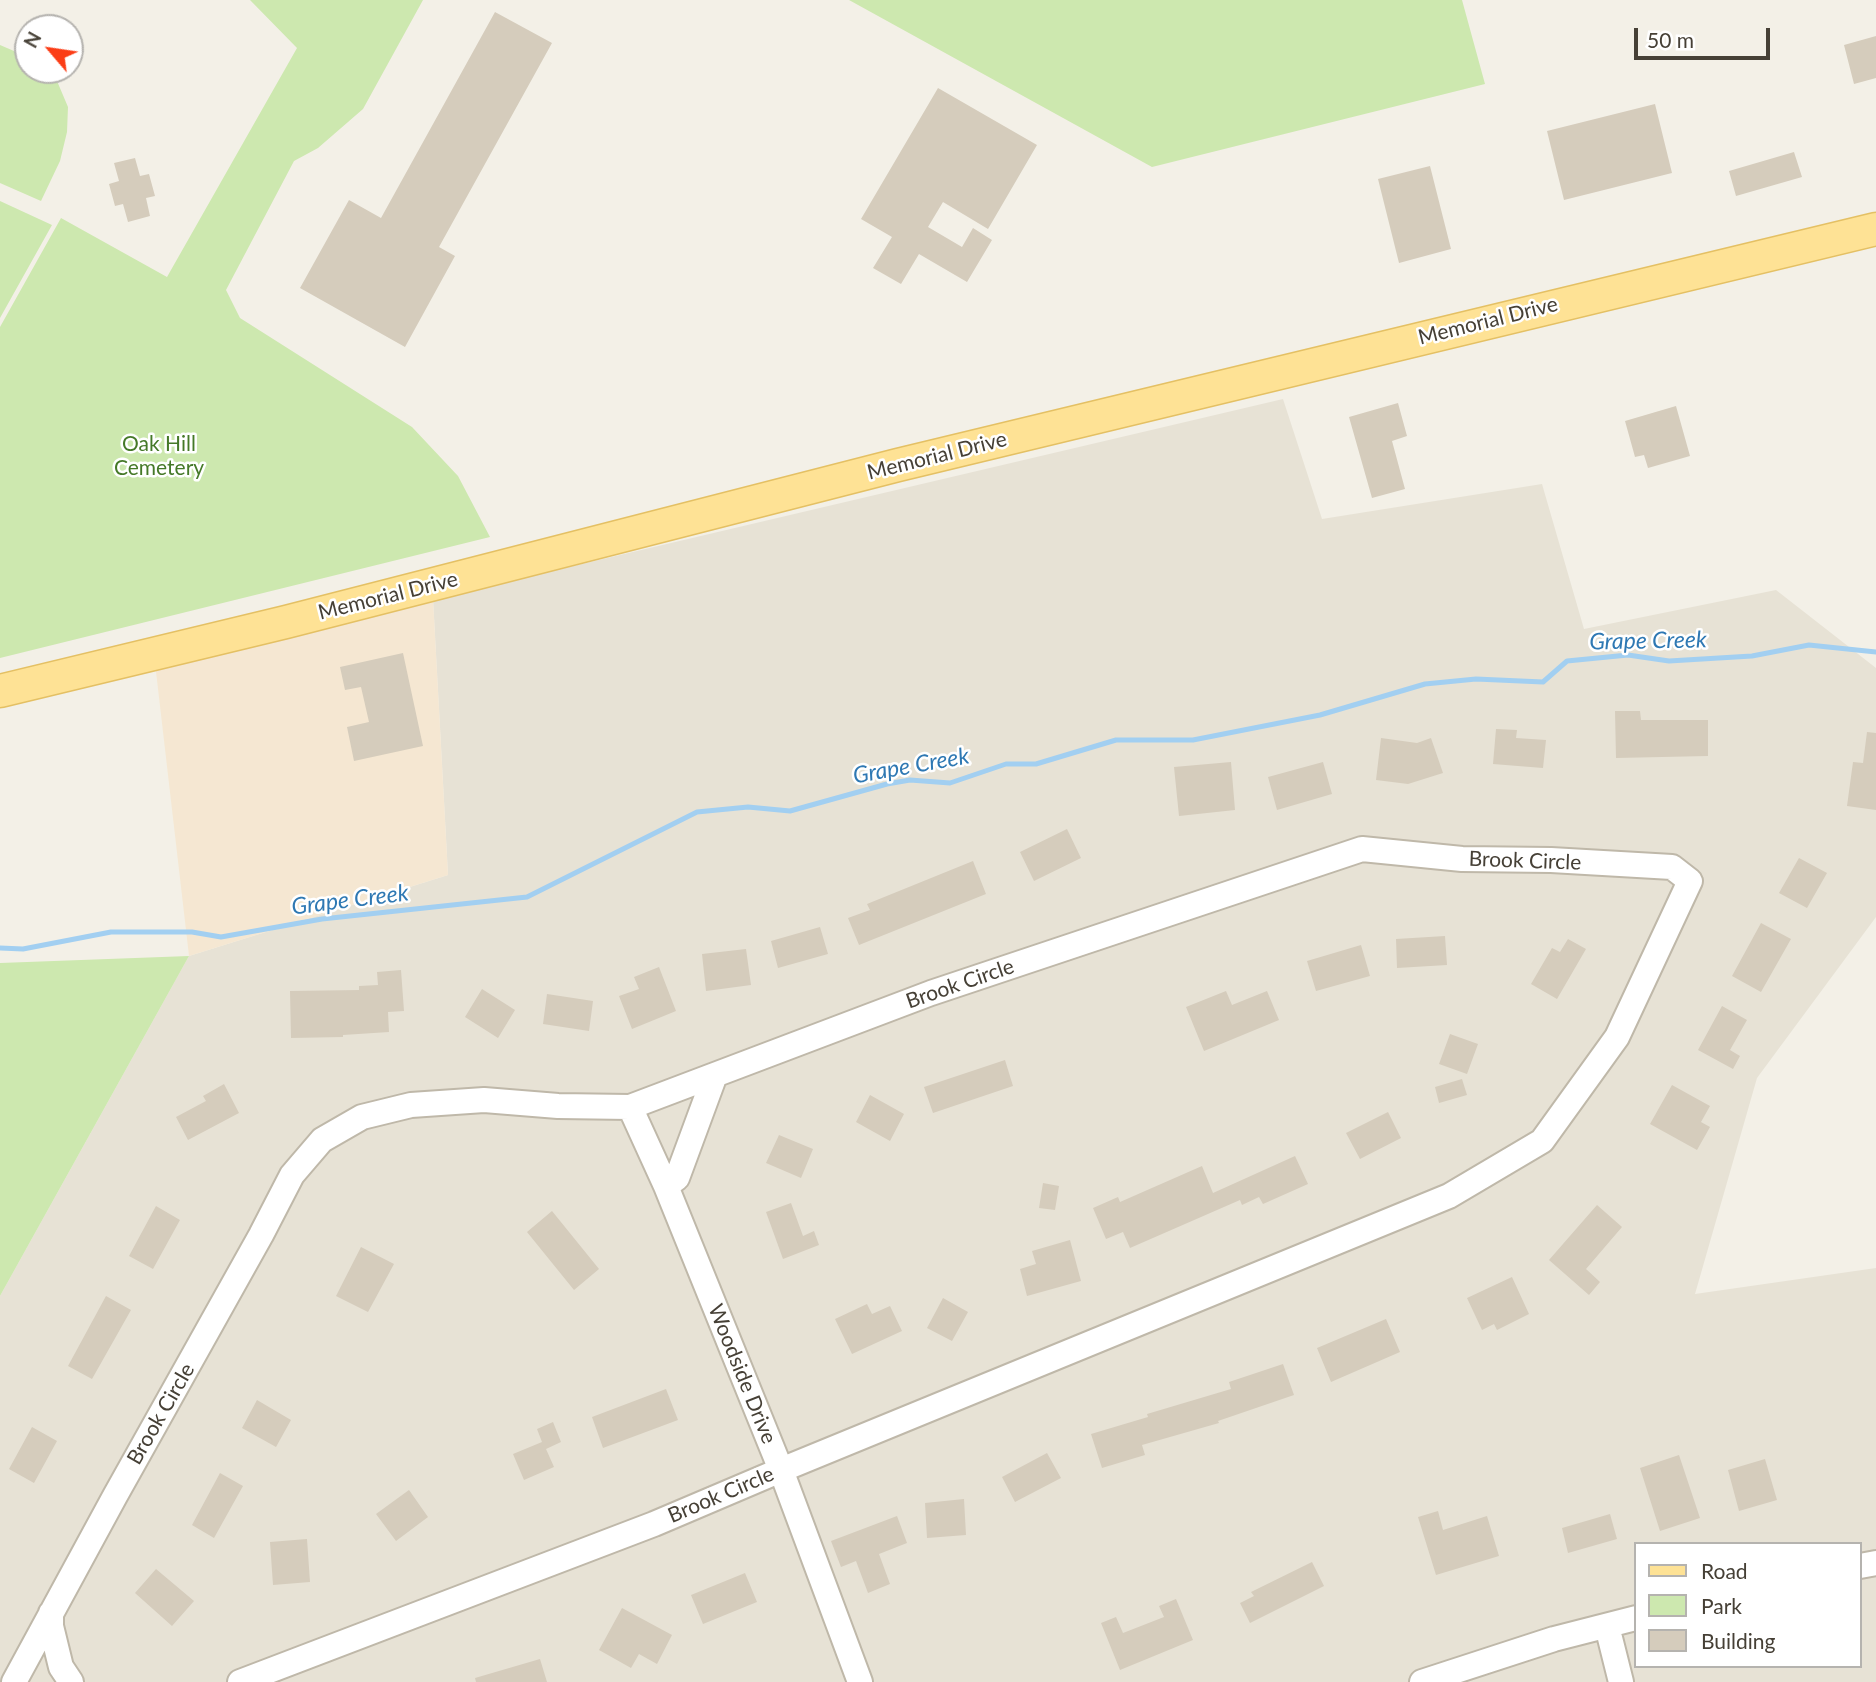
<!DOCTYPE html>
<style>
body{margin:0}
#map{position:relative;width:1876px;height:1682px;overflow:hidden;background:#f3f0e7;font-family:Lato,sans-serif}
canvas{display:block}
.legend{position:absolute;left:1634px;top:1542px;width:228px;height:126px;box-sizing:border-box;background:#fff;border:2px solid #b5b3af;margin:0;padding:9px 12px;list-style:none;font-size:21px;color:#464036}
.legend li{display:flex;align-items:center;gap:14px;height:35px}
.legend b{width:35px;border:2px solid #b5b3af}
.north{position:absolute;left:14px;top:14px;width:70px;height:70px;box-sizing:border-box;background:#fff;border:2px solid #b5b3af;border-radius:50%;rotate:299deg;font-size:19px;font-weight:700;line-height:28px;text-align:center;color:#464036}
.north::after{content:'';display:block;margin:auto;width:24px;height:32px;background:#fb3d16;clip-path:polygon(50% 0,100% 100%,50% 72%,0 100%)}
.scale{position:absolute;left:1634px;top:28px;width:136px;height:32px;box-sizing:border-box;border:4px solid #464036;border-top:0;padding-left:9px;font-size:21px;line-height:24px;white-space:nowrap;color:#464036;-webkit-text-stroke:5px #fff;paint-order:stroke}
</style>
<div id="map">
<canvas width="1876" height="1682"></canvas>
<ul class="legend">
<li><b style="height:9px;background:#fee295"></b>Road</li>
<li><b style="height:19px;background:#cde8af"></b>Park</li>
<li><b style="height:19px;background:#d5ccbc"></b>Building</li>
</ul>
<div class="north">N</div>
<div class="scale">50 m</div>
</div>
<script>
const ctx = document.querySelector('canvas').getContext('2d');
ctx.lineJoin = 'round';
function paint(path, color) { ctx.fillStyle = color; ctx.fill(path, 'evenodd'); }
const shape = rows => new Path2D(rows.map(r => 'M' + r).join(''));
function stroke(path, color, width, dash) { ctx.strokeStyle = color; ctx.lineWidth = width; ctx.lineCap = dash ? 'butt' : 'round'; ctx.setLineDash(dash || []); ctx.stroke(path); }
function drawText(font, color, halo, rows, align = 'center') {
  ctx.font = font + ' Lato,sans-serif'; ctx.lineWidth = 5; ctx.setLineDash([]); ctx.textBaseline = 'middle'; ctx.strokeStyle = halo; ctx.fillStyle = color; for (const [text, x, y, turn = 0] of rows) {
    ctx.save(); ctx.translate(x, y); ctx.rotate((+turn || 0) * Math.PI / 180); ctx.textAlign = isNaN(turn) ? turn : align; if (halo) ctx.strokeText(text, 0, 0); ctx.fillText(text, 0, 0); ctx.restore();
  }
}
paint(shape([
 [1283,399,1322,519,1542,484,1584,629,1776,590,1876,668,1876,917,1757,1078,1695,1294,1876,1268,1876,1682,0,1682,0,1296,189,956,448,875,433,599],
 [1636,1544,1860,1544,1860,1666,1636,1666]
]), '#e7e2d5');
paint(shape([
 [433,599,448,875,189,956,155,663]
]), '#f5e7d2');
paint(shape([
 [250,0,423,0,363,109,318,148,294,161,226,290,240,318,412,427,458,476,490,537,0,658,0,327,61,218,167,277,297,48],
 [849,0,1462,0,1485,84,1152,167],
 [0,45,28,57,28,70,45,70,57,81,68,107,67,132,60,161,41,201,0,183],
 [0,201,52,225,0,318],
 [189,956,0,1296,0,963]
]), '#cde8af');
stroke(shape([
 [0,948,23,949,111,932,192,932,221,937,322,919,527,897,697,812,748,807,790,811,887,784,910,780,950,783,1006,764,1036,764,1116,740,1193,740,1320,715,1425,684,1476,679,1543,682,1567,661,1628,655,1669,661,1752,656,1809,645,1876,652]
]), '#a2cff1', 5);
paint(shape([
 [495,12,552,43,439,247,455,256,405,347,300,288,349,200,381,218],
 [1876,36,1876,78,1854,84,1844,45],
 [938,88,1037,145,988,229,943,202,928,227,962,247,973,228,992,240,967,282,919,254,901,284,873,268,892,237,861,219],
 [1655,104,1672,173,1564,200,1547,131],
 [1794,152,1802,177,1736,196,1729,171],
 [135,158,140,176,149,174,155,196,146,198,150,216,128,222,123,204,115,206,109,184,119,181,114,163],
 [1430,166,1451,249,1399,263,1378,179],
 [1398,403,1407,436,1392,441,1405,489,1372,498,1349,417],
 [1676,406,1690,456,1648,468,1644,455,1635,457,1625,421],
 [403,653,423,746,354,761,347,727,369,722,361,687,345,690,340,667],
 [1615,711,1640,711,1641,720,1708,720,1708,756,1616,758],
 [1496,729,1517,730,1516,738,1546,740,1543,768,1493,764],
 [1867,732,1876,733,1876,810,1847,806,1853,762,1863,763],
 [1381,738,1417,743,1431,738,1443,773,1408,784,1376,780],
 [1231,762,1235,810,1179,816,1174,767],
 [1323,762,1332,794,1277,810,1268,777],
 [1067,829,1081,858,1034,881,1020,852],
 [1799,858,1827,873,1807,908,1779,893],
 [973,861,986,894,859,945,848,918,870,910,867,904],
 [1761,923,1791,939,1761,992,1732,976],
 [820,927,828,954,778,968,771,941],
 [1445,936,1447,965,1397,968,1396,939],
 [1568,939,1586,949,1557,999,1531,984,1552,948,1560,952],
 [1361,945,1370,976,1316,991,1307,961],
 [746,949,751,985,706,991,702,954],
 [659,967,676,1011,632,1029,619,996,639,989,634,977],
 [401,970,404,1011,388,1012,389,1032,343,1035,343,1037,291,1038,290,991,359,990,359,986,378,985,377,972],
 [482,989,515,1010,498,1038,465,1017],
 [1226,991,1232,1005,1267,991,1279,1020,1204,1051,1186,1007],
 [547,994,593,1001,589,1031,543,1024],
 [1722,1006,1747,1020,1730,1050,1740,1056,1733,1069,1698,1050],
 [1450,1034,1478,1044,1467,1074,1439,1064],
 [1005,1060,1013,1086,933,1113,924,1087],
 [1462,1079,1467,1095,1439,1103,1435,1087],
 [224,1084,239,1113,188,1140,176,1117,206,1101,203,1096],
 [1672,1085,1710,1106,1701,1122,1710,1127,1697,1150,1650,1124],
 [870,1095,904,1114,890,1141,856,1122],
 [1388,1112,1401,1138,1360,1159,1346,1133],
 [779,1135,813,1149,801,1178,766,1163],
 [1295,1156,1308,1184,1263,1204,1259,1197,1242,1205,1240,1200,1130,1248,1123,1232,1106,1239,1093,1208,1118,1197,1120,1202,1202,1166,1213,1193],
 [1043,1183,1059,1186,1055,1210,1039,1208],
 [791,1203,803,1236,814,1231,819,1245,783,1259,766,1212],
 [1597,1205,1622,1227,1586,1269,1600,1282,1589,1295,1549,1260],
 [156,1206,180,1220,153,1269,129,1256],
 [552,1211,599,1269,574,1290,527,1232],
 [1070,1240,1081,1281,1027,1296,1020,1269,1036,1264,1032,1251],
 [361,1247,394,1264,368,1312,336,1296],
 [1512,1277,1529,1314,1497,1330,1494,1324,1482,1330,1467,1298],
 [106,1296,131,1310,92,1379,68,1366],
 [943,1298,968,1312,952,1341,927,1328],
 [867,1304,872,1314,890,1306,902,1331,852,1354,835,1319],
 [1386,1319,1400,1352,1331,1382,1317,1348],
 [1283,1364,1294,1395,1218,1421,1219,1423,1142,1445,1145,1455,1102,1468,1091,1434,1148,1417,1147,1414,1231,1389,1229,1382],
 [666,1389,678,1420,603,1448,592,1417],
 [257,1400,291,1420,276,1447,242,1428],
 [553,1422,561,1442,546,1449,554,1467,524,1480,513,1454,542,1442,537,1429],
 [32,1427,57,1441,34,1483,9,1469],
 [1047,1453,1061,1478,1015,1502,1002,1477],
 [1679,1455,1700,1518,1660,1531,1640,1468],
 [1765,1459,1777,1500,1739,1511,1728,1470],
 [220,1473,243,1486,214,1538,192,1525],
 [409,1490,428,1517,396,1541,376,1514],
 [964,1499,966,1535,927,1538,925,1503],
 [1438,1511,1443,1530,1487,1516,1499,1556,1436,1575,1418,1517],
 [1610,1514,1617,1539,1568,1553,1562,1528],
 [897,1516,907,1543,879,1554,890,1584,868,1593,856,1561,841,1567,831,1541],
 [307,1539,310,1582,273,1585,270,1542],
 [1312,1562,1324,1586,1250,1623,1240,1603,1254,1596,1251,1592],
 [156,1569,194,1601,172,1626,135,1593],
 [745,1573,757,1602,703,1624,691,1595],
 [1176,1599,1193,1640,1120,1670,1101,1623,1116,1617,1123,1633,1164,1617,1159,1606],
 [622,1608,672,1635,657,1664,639,1654,631,1668,599,1650],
 [540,1659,547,1682,476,1682,475,1678]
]), '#d5ccbc');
const minor = shape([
 [630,1107,666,1186,781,1470,860,1682],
 [666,1186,677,1178,715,1075],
 [1860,1566,1876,1563],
 [51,1613,51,1626,61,1667,71,1682],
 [1607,1626,1621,1682],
 [14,1682,115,1496,261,1235,292,1175,322,1140,362,1117,411,1105,484,1100,558,1106,630,1107,931,993,1362,849,1462,859,1551,860,1672,867,1690,881,1617,1037,1542,1141,1449,1196,781,1470,654,1524,240,1682],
 [1422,1682,1554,1639,1636,1618]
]);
const major = shape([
 [0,691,286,622,898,465,1876,229]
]);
stroke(minor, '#bfb8a9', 28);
stroke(major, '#e4c064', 35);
stroke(minor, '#fff', 24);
stroke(major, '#fee295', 32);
drawText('21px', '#464036', '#fff', [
 ["Memorial Drive",1488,321,-14],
 ["Memorial Drive",937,456,-14],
 ["Memorial Drive",388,596,-14],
 ["Brook Circle",1525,861,2],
 ["Brook Circle",960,984,-19],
 ["Woodside Drive",742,1374,68],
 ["Brook Circle",161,1414,-60],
 ["Brook Circle",721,1495,-23]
]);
drawText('21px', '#457928', '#fff', [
 ["Oak Hill",159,444],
 ["Cemetery",159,468]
]);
drawText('italic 23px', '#2e78b3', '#fff', [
 ["Grape Creek",1648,641,-1],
 ["Grape Creek",911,766,-10],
 ["Grape Creek",350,900,-7]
]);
</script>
